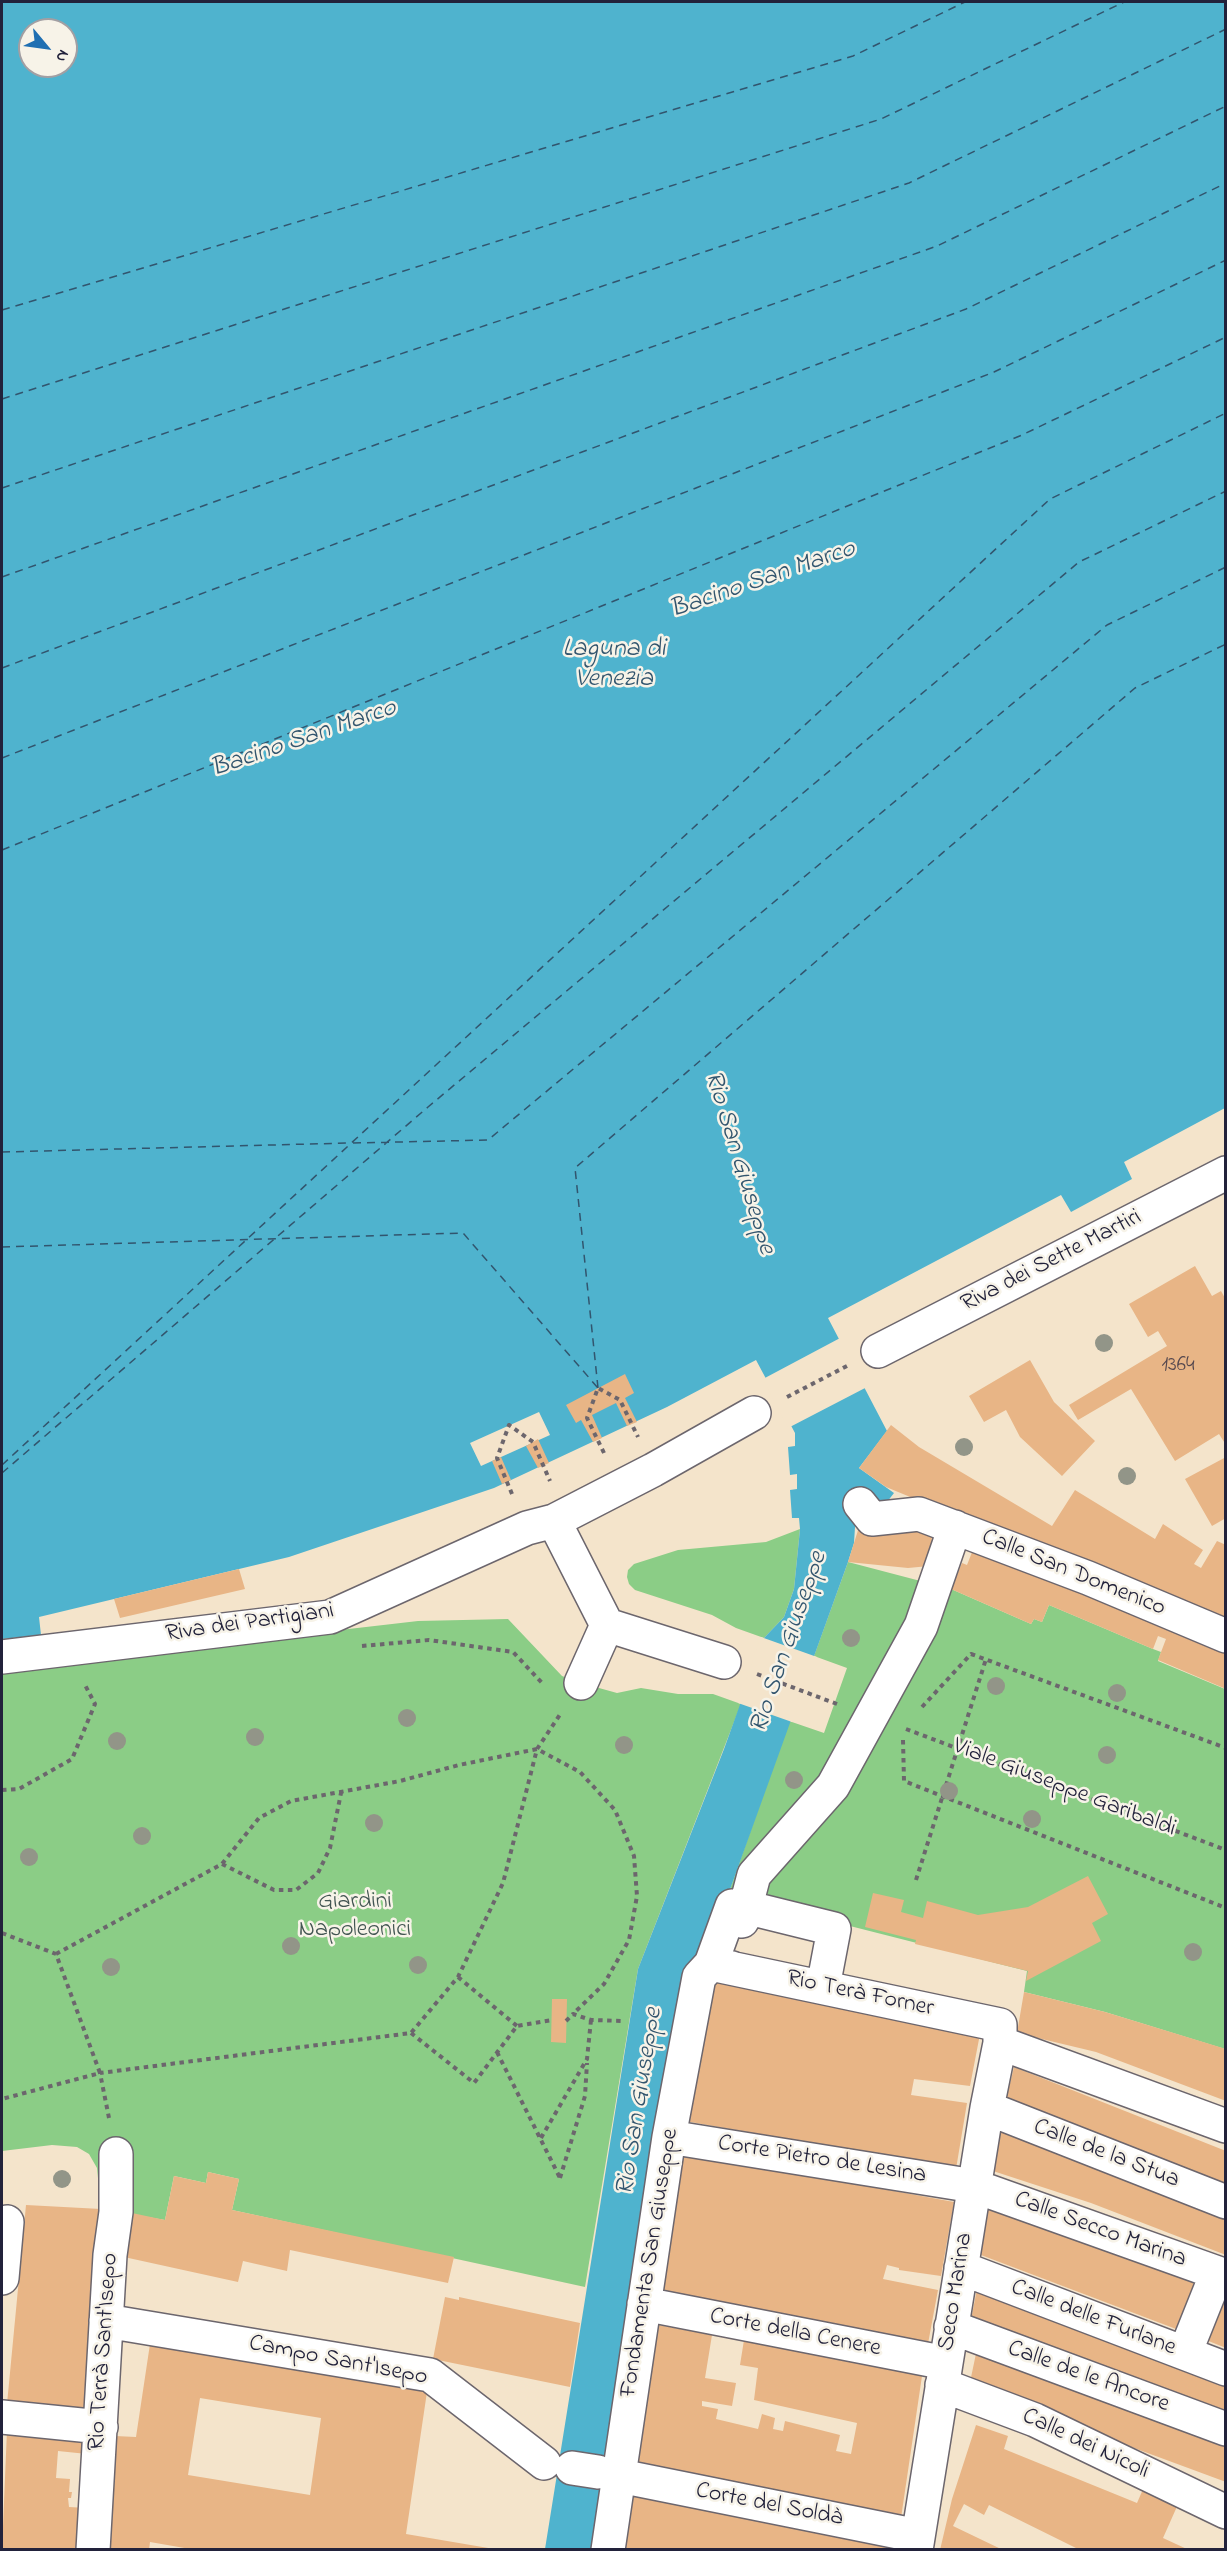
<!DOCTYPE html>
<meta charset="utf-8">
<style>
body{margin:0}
#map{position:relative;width:1227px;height:2551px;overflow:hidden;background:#f4e4cb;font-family:"Indie Flower",sans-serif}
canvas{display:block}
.frame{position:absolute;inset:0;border:3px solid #22223b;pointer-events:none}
.north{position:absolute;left:18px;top:18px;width:60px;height:60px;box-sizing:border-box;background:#f7f3e8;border:2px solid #a29fa3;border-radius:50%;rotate:119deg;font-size:16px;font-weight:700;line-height:24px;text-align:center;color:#22223b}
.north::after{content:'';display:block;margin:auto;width:21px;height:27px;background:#1f6fb2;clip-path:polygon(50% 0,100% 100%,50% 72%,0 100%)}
</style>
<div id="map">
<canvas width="1227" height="2551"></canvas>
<div class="frame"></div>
<div class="north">N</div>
</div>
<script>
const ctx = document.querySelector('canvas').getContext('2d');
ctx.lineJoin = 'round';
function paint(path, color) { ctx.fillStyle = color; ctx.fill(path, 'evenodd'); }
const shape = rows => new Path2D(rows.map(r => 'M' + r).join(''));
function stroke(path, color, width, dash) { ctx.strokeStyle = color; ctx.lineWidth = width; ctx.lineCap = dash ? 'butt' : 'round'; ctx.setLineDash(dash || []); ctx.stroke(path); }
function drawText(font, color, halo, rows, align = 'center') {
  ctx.font = font + ' "Indie Flower",sans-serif'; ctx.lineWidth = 5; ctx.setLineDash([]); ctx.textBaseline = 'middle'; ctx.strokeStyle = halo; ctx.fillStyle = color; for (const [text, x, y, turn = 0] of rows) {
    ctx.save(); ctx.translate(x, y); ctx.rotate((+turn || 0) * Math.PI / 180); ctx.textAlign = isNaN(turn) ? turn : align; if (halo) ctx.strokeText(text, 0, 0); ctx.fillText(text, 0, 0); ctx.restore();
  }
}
paint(shape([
 [800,1529,794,1589,784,1617,764,1638,736,1628,712,1615,635,1590,629,1584,627,1577,628,1570,634,1564,678,1550,766,1542],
 [848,1562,951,1589,1031,1624,1034,1619,1042,1622,1049,1605,1153,1649,1161,1652,1158,1661,1225,1689,1225,2049,1105,2012,1024,1992,1027,1971,728,1895,789,1721,824,1733,847,1668,814,1656],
 [508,1619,562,1676,581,1683,617,1693,641,1688,678,1694,713,1694,741,1704,638,1969,585,2287,232,2210,239,2179,208,2172,206,2183,174,2176,165,2220,101,2209,97,2168,89,2154,77,2147,52,2145,2,2151,2,1669,418,1621]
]), '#8bcd86');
paint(shape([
 [2,2,1225,2,1225,1108,1124,1162,1132,1179,1071,1212,1061,1195,828,1318,887,1431,859,1468,894,1493,880,1511,857,1495,854,1543,848,1562,728,1895,595,2549,545,2549,638,1969,724,1749,764,1638,784,1617,794,1589,800,1529,799,1518,792,1518,790,1490,797,1489,797,1474,790,1475,788,1447,795,1446,795,1433,756,1360,667,1407,494,1488,289,1557,39,1617,41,1635,2,1639],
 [30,30,66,30,66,66,30,66]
]), '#4fb3ce');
paint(shape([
 [842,1337,867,1387,788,1428,763,1379],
 [539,1412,550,1435,481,1466,470,1443],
 [761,1637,817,1657,792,1722,738,1703]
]), '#f4e4cb');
stroke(shape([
 [2,310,853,56,965,2],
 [2,399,881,119,1124,2],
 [2,488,909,183,1226,29],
 [2,577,937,246,1226,106],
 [2,668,966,309,1226,183],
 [2,758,994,372,1226,260],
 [2,850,1022,435,1226,337],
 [353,1143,488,1140,1107,625,1226,567],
 [2,1152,348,1143],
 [2,1247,463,1233,598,1388],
 [598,1388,575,1168,1135,688,1226,644],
 [2,1465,1050,499,1226,413],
 [2,1473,428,1107,1079,562,1226,491]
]), '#32556e', 1.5, [8, 6]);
paint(shape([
 [1195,1266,1212,1296,1221,1291,1226,1300,1226,1445,1219,1434,1175,1461,1131,1389,1078,1420,1069,1405,1167,1346,1158,1331,1148,1337,1129,1304],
 [1030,1360,1054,1402,1095,1441,1062,1476,1020,1437,1006,1410,984,1422,969,1396],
 [625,1374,634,1393,625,1398,637,1422,627,1426,616,1403,592,1415,602,1438,593,1442,581,1420,576,1423,566,1405],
 [891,1425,919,1447,1052,1526,1075,1490,1155,1539,1163,1524,1203,1550,1194,1564,1201,1568,1217,1541,1226,1545,1226,1627,886,1487,859,1468],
 [538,1439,549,1463,538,1468,526,1446],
 [501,1457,511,1480,502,1484,492,1461],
 [1226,1457,1226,1518,1212,1526,1185,1479],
 [860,1524,933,1528,929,1566,908,1568,848,1562],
 [976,1542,1226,1644,1226,1689,1158,1660,1166,1639,1158,1636,1153,1649,1049,1605,1042,1622,1034,1619,1031,1624,951,1589,962,1563,967,1565],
 [239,1569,245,1589,120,1618,114,1599],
 [1088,1876,1108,1914,1092,1923,1101,1941,1026,1981,1028,1971,915,1944,916,1940,865,1927,873,1893,904,1900,901,1912,923,1918,927,1901,978,1915,1028,1907],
 [708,1978,980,2034,970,2086,914,2079,911,2095,967,2103,956,2169,685,2121],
 [1024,1992,1105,2012,1226,2049,1226,2101,1096,2052,1017,2033],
 [552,1999,567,1999,566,2043,551,2042],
 [1014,2067,1226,2151,1226,2196,1004,2108],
 [997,2121,1226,2209,1226,2255,1091,2203,993,2171],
 [681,2152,954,2202,941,2276,899,2270,899,2268,887,2265,883,2279,938,2290,927,2349,660,2293],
 [208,2172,239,2179,232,2210,454,2257,448,2283,290,2250,287,2271,243,2261,238,2282,124,2257,132,2213,165,2220,174,2176,206,2183],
 [987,2201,1203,2282,1184,2332,981,2255],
 [26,2205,101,2209,89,2412,7,2404],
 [977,2289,1226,2379,1226,2420,970,2325],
 [1226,2291,1226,2348,1201,2338],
 [445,2297,459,2300,459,2297,580,2323,570,2387,433,2359],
 [658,2325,712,2335,705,2378,736,2383,732,2406,702,2401,702,2406,718,2409,716,2419,758,2429,762,2414,775,2418,773,2429,783,2431,785,2421,840,2435,836,2451,851,2454,857,2423,754,2400,758,2368,740,2365,744,2340,922,2376,901,2518,634,2467],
 [150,2344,428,2385,406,2534,500,2550,196,2550,150,2542,149,2550,108,2550,115,2436,136,2437],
 [200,2398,321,2418,310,2495,188,2475],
 [978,2344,1226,2436,1226,2482,969,2387],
 [976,2425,1008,2436,1004,2449,1137,2503,1144,2487,1179,2502,1163,2538,1189,2550,1080,2550,989,2505,984,2515,964,2504,953,2526,1003,2550,940,2550,952,2499],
 [7,2430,88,2437,87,2454,58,2451,56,2478,70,2479,69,2492,72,2492,71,2498,68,2498,69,2507,87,2508,84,2550,2,2550],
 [631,2492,899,2547,899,2550,623,2550]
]), '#e8b586');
const street = shape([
 [878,1351,1226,1173],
 [860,1504,872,1519,919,1514,1088,1578,1226,1636],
 [554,1521,607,1625,724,1662],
 [2,1657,330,1617,527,1528,554,1521,653,1470,754,1413],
 [581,1683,607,1625],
 [732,1906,711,1964,1000,2025,1000,2043,987,2108,916,2550],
 [745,1907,834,1929,823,1987],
 [742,1921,754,1875,833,1786,921,1626,955,1527],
 [1000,2043,1226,2126],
 [987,2108,1226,2202],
 [669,2137,974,2186,1226,2276],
 [961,2268,1226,2369],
 [2,2278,7,2222],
 [644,2304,946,2363],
 [106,2321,430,2375,544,2463],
 [951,2327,1226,2429],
 [1185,2353,1217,2273],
 [942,2385,1035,2420,1226,2512],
 [2,2417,101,2427],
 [572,2468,598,2472],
 [620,2476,918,2536],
 [93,2550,110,2255,116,2212,116,2154],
 [608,2550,669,2137,699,1977,711,1964,732,1968]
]);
stroke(street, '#6c666d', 36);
stroke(shape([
 [787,1397,847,1366],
 [604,1453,587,1418,598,1388,620,1400,638,1437],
 [512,1494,497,1458,509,1425,533,1442,550,1481],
 [362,1646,429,1640,513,1652,543,1684],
 [757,1674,837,1704],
 [922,1707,971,1654,1226,1748],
 [906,1729,1226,1850],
 [903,1740,904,1781,1226,1908],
 [2,1790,19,1789,72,1759,95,1704,84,1683],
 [222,1864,274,1890,296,1890,318,1873,330,1848,341,1793],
 [916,1880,986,1659],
 [2,1933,56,1954,100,2073,2,2099],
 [56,1954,222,1864,259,1818,291,1801,400,1781,459,1765,537,1749,580,1772,615,1810,634,1856,637,1896,629,1940,604,1984,573,2014],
 [458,1977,517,2026],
 [566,2021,573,2014,591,2020,624,2021],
 [411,2033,474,2083,517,2026,552,2020],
 [497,2052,560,2178],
 [109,2118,100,2073,411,2033,458,1977,503,1883,537,1749,561,1713],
 [541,2138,587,2059,591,2020],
 [560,2178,585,2096,587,2063]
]), '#6c666d', 4, [4.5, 4.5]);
stroke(street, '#fff', 33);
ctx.fillStyle = '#929588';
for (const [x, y] of [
 [1104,1343],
 [964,1447],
 [1127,1476],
 [851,1638],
 [996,1686],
 [1117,1693],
 [407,1718],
 [255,1737],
 [117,1741],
 [624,1745],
 [1107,1755],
 [794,1780],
 [949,1791],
 [1032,1819],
 [374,1823],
 [142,1836],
 [29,1857],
 [291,1946],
 [1193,1952],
 [418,1965],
 [111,1967],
 [62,2179]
]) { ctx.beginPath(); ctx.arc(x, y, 9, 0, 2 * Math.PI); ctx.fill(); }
drawText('21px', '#54474e', null, [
 ["1364",1178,1367]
]);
drawText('24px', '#22223b', '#f7f3e8', [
 ["Riva dei Sette Martiri",1052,1262,-27],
 ["Calle San Domenico",1073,1574,22],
 ["Riva dei Partigiani",250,1624,-8],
 ["Viale Giuseppe Garibaldi",1064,1789,21],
 ["Rio Terà Forner",860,1995,12],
 ["Calle de la Stua",1106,2155,21],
 ["Corte Pietro de Lesina",822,2161,9],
 ["Calle Secco Marina",1100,2231,20],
 ["Fondamenta San Giuseppe",651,2263,-81],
 ["Seco Marina",957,2292,-81],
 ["Calle delle Furlane",1093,2319,21],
 ["Corte della Cenere",795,2334,11],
 ["Rio Terrà Sant'Isepo",105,2352,-86],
 ["Campo Sant'Isepo",338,2362,11],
 ["Calle de le Ancore",1088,2378,20],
 ["Calle dei Nicoli",1085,2445,25],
 ["Corte del Soldà",769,2506,11]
]);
drawText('24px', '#425552', '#f7f3e8', [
 ["Giardini",355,1903],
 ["Napoleonici",355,1931]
]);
drawText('italic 26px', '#32556e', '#f7f3e8', [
 ["Bacino San Marco",763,581,-19],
 ["Laguna di",614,651],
 ["Venezia",614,681],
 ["Bacino San Marco",304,740,-19],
 ["Rio San Giuseppe",738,1163,73],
 ["Rio San Giuseppe",790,1643,-71],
 ["Rio San Giuseppe",641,2102,-81]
]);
</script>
